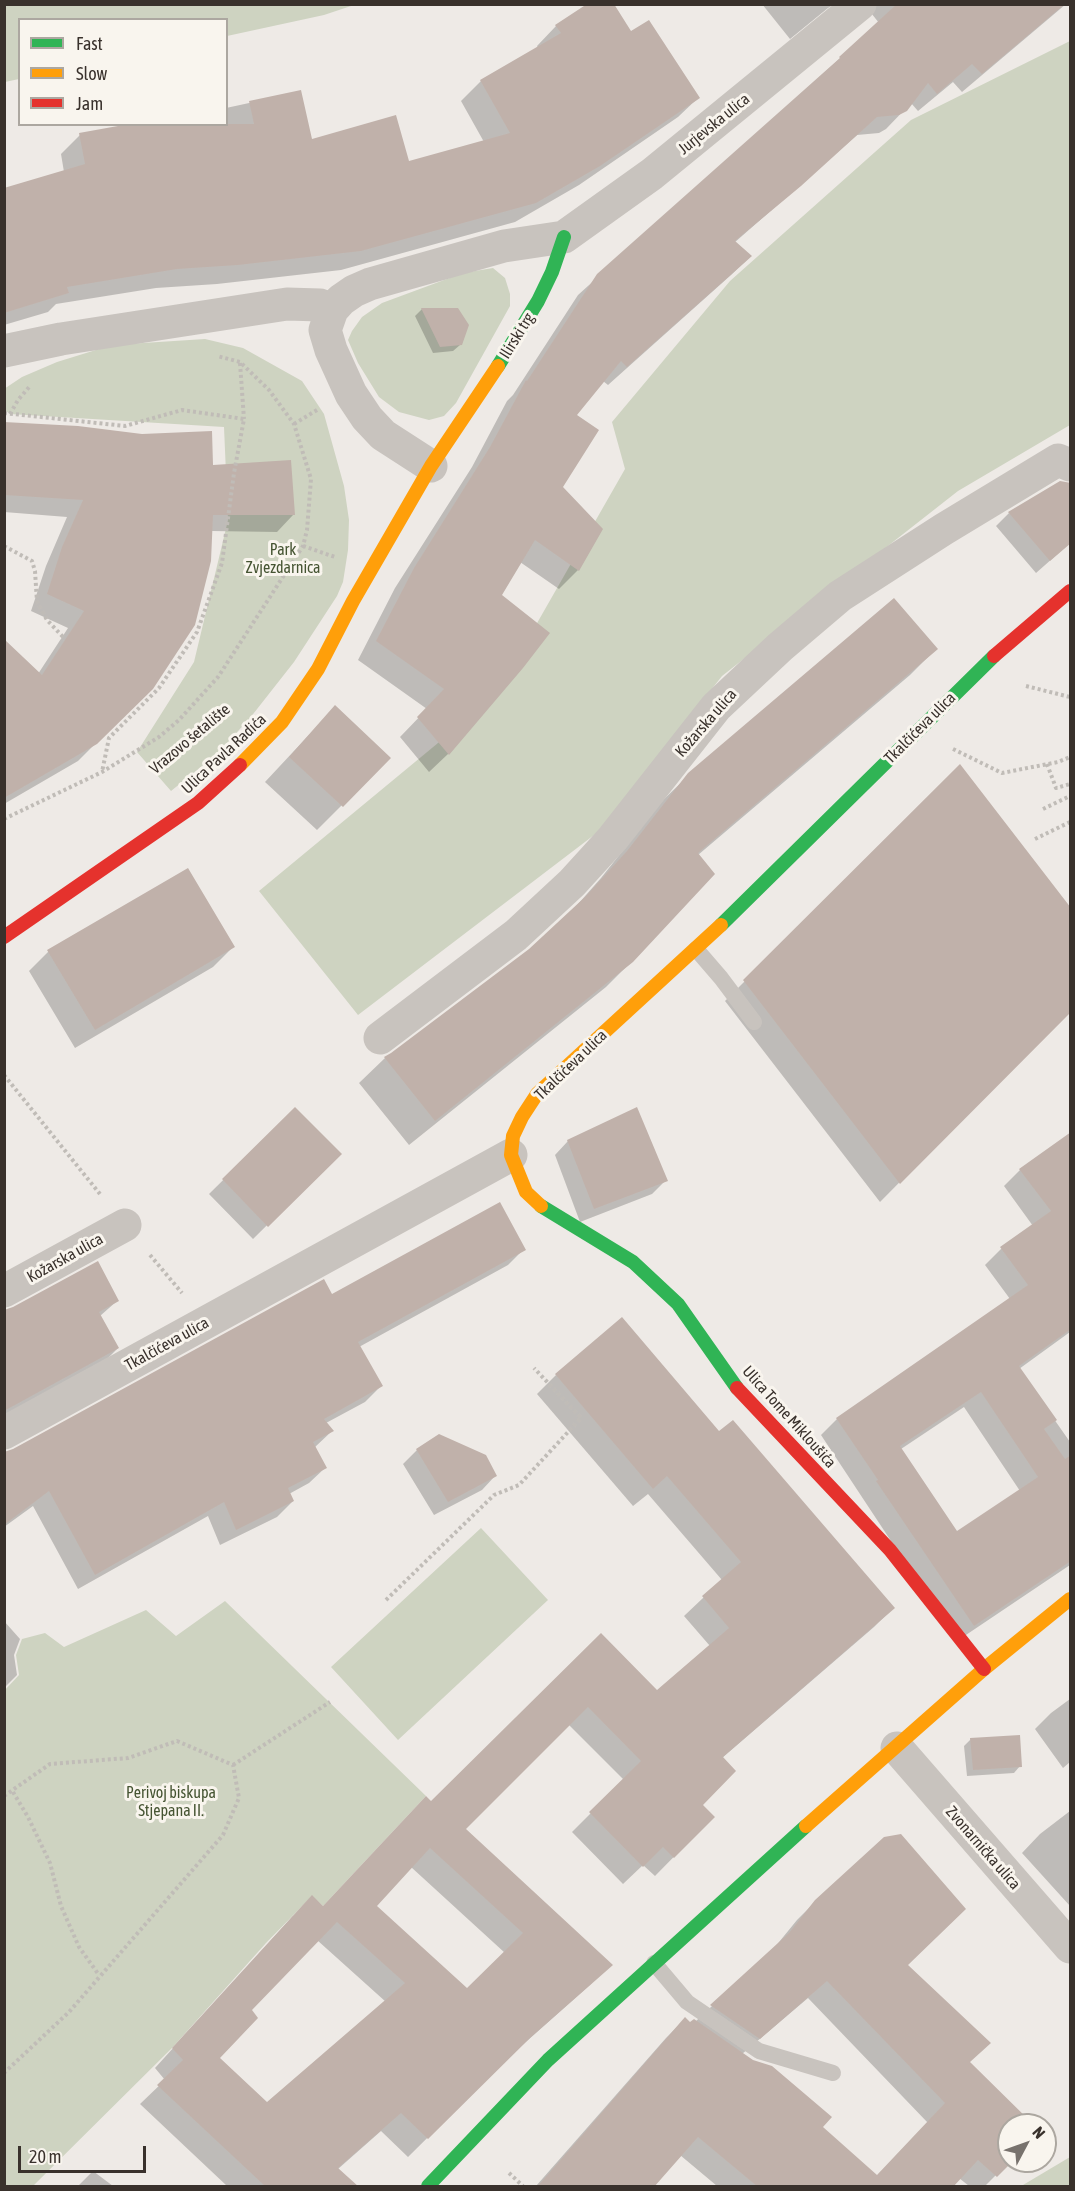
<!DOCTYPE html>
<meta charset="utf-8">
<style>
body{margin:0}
#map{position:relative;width:1075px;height:2191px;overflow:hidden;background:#eeeae6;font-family:"Asap Condensed",sans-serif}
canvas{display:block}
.frame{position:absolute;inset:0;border:6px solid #39312c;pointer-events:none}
.legend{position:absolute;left:18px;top:18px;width:210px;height:108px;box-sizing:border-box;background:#f9f5ee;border:2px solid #aca7a0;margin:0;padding:8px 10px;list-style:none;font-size:18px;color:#39312c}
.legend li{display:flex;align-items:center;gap:12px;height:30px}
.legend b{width:30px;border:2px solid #aca7a0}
.north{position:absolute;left:997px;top:2113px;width:60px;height:60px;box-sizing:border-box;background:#f9f5ee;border:2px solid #aca7a0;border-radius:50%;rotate:49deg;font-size:16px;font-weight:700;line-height:24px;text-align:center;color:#39312c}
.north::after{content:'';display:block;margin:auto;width:21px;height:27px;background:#78726d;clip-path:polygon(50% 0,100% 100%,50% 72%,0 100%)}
.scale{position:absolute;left:18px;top:2146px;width:128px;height:27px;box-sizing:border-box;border:3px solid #39312c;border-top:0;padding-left:8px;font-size:18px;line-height:21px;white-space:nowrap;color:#39312c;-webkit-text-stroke:4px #f9f5ee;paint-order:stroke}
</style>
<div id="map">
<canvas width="1075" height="2191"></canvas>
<div class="frame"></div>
<ul class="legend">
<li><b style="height:8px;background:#30b455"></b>Fast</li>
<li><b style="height:8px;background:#ff9f0a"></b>Slow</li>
<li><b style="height:8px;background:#e5322d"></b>Jam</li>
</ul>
<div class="north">N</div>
<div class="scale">20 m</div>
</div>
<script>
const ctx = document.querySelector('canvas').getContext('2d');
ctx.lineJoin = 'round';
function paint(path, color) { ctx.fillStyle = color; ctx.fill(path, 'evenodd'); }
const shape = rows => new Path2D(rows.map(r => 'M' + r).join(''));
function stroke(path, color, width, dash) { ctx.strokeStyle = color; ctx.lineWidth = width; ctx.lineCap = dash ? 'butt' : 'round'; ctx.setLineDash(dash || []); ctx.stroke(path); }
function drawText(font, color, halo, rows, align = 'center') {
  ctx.font = font + ' "Asap Condensed",sans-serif'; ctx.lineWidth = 6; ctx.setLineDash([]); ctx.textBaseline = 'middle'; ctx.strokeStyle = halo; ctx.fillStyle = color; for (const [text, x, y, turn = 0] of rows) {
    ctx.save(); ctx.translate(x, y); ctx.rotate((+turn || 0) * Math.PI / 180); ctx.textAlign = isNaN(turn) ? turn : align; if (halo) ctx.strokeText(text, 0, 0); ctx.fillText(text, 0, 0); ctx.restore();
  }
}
paint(shape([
 [5,4,354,4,354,5,324,15,227,36,226,20,20,20,19,79,5,82],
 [1070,41,1070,425,958,491,722,676,602,829,358,1015,259,891,496,695,625,469,612,422,730,281,911,120],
 [493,268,505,278,510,294,510,306,456,403,444,416,429,420,399,412,379,397,358,363,348,340,352,331,362,317,382,303,463,273],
 [205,339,243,348,302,381,324,414,344,486,349,520,348,550,343,582,337,596,294,662,250,718,217,754,171,791,137,752,194,662,228,520,224,427,10,414,5,410,4,389,22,377,57,362,112,345],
 [481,1528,548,1600,398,1740,331,1667],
 [225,1601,426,1796,323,1906,312,1896,266,1943,172,2048,33,2186,5,2186,4,1691,19,1675,16,1655,22,1639,45,1633,64,1647,146,1610,176,1636],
 [1070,2157,1070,2186,1021,2186,1023,2185]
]), '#ced3c1');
paint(shape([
 [762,4,835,4,828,8,790,39],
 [864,4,1066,4,962,92,953,82,918,111,911,103,886,129,879,133,857,135,734,243,750,257,731,275,608,385,603,381,575,415,562,487,602,529,578,570,559,589,520,562,500,595,448,754,429,772,400,737,427,709,358,660,395,588,472,467,507,401,513,395,578,295,879,23],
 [556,26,631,33,698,98,678,117,579,185,515,222,341,270,217,284,156,288,56,304,48,312,4,325,4,190,64,172,61,154,80,135,226,124,226,108,300,92,311,141,408,163,484,142,461,101,481,81,538,48,537,46],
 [422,309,460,345,453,351,433,353,415,316],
 [4,423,211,467,293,515,277,532,211,531,151,688,78,761,4,804,4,641,38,674,68,628,31,611,46,566,67,517,4,512],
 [1009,513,1070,543,1036,573,996,526],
 [936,649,910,675,698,855,632,961,606,987,409,1145,359,1083,385,1058,392,1054,530,950,571,912,601,878,662,801,689,775],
 [335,707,389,758,317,830,265,782],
 [960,766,1070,1010,880,1202,725,1001],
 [233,947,213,967,75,1048,29,971,48,952],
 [295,1109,339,1154,253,1239,209,1194],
 [568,1141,666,1180,652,1194,580,1222,555,1155],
 [1070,1156,1070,1332,1019,1369,1070,1442,1070,1565,957,1641,821,1435,837,1419,1010,1299,985,1265,1001,1249,1033,1226,1004,1186,1020,1170],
 [964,1407,1020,1491,957,1533,901,1449],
 [524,1249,508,1265,359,1347,381,1386,365,1402,326,1423,332,1431,314,1448,325,1468,309,1483,289,1494,293,1501,277,1517,220,1545,208,1516,78,1589,33,1506,4,1527,4,1464,332,1296],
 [117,1301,100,1316,118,1348,105,1361,4,1416,4,1311],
 [556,1375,719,1433,893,1608,874,1627,722,1758,701,1804,713,1817,655,1876,643,1865,623,1884,572,1832,624,1780,569,1725,464,1829,592,1983,509,2057,408,2157,381,2131,338,2169,356,2186,227,2186,140,2104,165,2080,155,2068,293,1916,323,1908,601,1635,657,1692,710,1646,684,1616,722,1580,648,1494,633,1506,537,1394],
 [411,1867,505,1953,467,1990,375,1906],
 [317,1940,386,2002,267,2104,218,2058,250,2010],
 [417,1450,495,1476,482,1490,434,1515,403,1464],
 [4,1621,20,1639,14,1655,17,1675,4,1688],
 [1070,1699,1070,1762,1063,1768,1035,1729,1051,1713],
 [971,1739,1020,1766,1014,1773,967,1776,964,1746],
 [1070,1811,1070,1906,1022,1853,1040,1834],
 [816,1901,906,1966,969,2063,1031,2125,1009,2125,1010,2161,985,2186,969,2186,959,2178,951,2186,717,2186,680,2155,652,2186,536,2186,666,2038,685,2019,690,2024,695,2022,775,1947,797,1920],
 [808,1998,928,2123,877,2176,821,2128,742,2054],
 [93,2171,113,2186,78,2186]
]), '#0003');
paint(shape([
 [587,4,614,4,631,31,649,20,700,98,600,166,536,203,361,251,238,265,177,269,67,287,69,293,4,313,4,188,85,164,79,133,129,124,254,124,249,101,301,90,312,139,396,115,409,161,510,133,480,80,561,33,555,25],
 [897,4,1065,4,982,74,972,64,937,94,928,83,907,111,899,115,877,117,801,186,735,241,752,256,627,367,621,361,577,415,599,430,563,487,603,529,579,571,535,540,502,595,550,633,523,668,449,755,417,717,444,689,376,641,414,568,490,447,526,380,527,381,597,274,840,58,839,57],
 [421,308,458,308,469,325,462,345,440,347],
 [4,422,78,426,142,434,212,431,213,465,291,460,295,515,213,515,211,561,195,625,153,689,97,744,4,798,4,639,42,675,84,611,47,594,62,547,83,500,4,495],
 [1060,481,1071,483,1071,543,1050,561,1008,512],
 [894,598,938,649,698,853,715,874,633,962,435,1121,384,1057,391,1053,529,949,585,897,627,851,688,773],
 [335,705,391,758,343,807,289,757],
 [960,764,1071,908,1071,1012,900,1184,743,980],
 [188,868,235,947,95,1030,47,950],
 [295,1107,342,1154,268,1227,222,1179],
 [637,1107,668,1181,594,1209,567,1140],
 [1071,1132,1071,1329,1019,1366,1057,1420,1044,1429,1065,1459,1071,1455,1071,1561,974,1626,876,1481,878,1480,836,1418,1028,1285,1000,1247,1051,1211,1019,1169],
 [981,1392,1038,1477,957,1531,900,1446],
 [500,1202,526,1250,358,1342,383,1386,324,1419,334,1431,313,1442,327,1468,288,1488,294,1501,236,1530,224,1502,95,1575,49,1491,4,1525,4,1452,13,1449,324,1279,332,1294],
 [98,1261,119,1301,99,1312,119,1348,4,1411,4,1310,13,1307],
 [622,1317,719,1431,733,1420,895,1608,723,1757,736,1771,703,1805,715,1817,674,1858,663,1847,643,1867,589,1812,641,1761,588,1707,466,1829,613,1965,530,2038,428,2139,401,2113,338,2168,359,2187,266,2187,157,2085,183,2060,172,2048,312,1895,323,1906,426,1796,431,1801,601,1633,657,1690,729,1628,702,1596,741,1562,667,1476,653,1489,555,1374],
 [430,1848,523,1933,467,1988,377,1906],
 [337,1922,405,1983,267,2102,220,2058,258,2018,252,2010],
 [439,1434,486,1455,497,1476,448,1502,416,1449],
 [1020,1735,1022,1767,973,1770,970,1738],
 [901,1834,966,1909,908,1965,991,2043,970,2062,1034,2125,1009,2125,1009,2161,1013,2161,997,2177,978,2160,953,2187,758,2187,698,2137,654,2187,537,2187,685,2017,690,2022,694,2019,753,2060,772,2066,832,2117,823,2127,877,2175,945,2103,827,1981,760,2039,710,2005,789,1933,815,1900,884,1837]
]), '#c0b1aa');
stroke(shape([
 [240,363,244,419],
 [4,413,125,426,182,410,244,419,234,473,222,563,197,632,159,688,109,738,102,772],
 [10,414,18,400,30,386],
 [294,424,317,410],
 [4,546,32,561,35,571,37,602,47,620,65,639],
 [303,546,335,557],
 [1026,686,1070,697],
 [953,749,1002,773,1058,762,1070,757],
 [1047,764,1056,788,1070,784],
 [1043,809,1070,796],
 [4,819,102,772,159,737,179,720,218,677,303,546,307,530,311,479,294,424,269,390,240,362,217,356],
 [1035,839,1070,822],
 [4,1075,100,1194],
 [150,1255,182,1293],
 [386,1600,494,1495,519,1485,581,1418,534,1368],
 [233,1765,330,1702],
 [13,1792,28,1817,50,1863,61,1906,79,1947,99,1975],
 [4,1796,50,1764,128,1758,177,1741,233,1765,239,1798,223,1835,69,2012,4,2073],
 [509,2173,523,2186]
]), '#c0bcb7', 4, [3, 3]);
stroke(shape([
 [696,949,721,978,754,1022],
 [654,1963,687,2002,759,2051,833,2073]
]), '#c8c3be', 16);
stroke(shape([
 [4,351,61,339,287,304,320,305,332,310],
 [431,466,383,435,367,418,351,394,331,350,325,330,332,310,341,300,354,291,370,284,504,246,564,237,652,174,860,4],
 [380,1038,516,935,572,883,613,838,716,707,780,647,840,596,944,529,1058,460,1070,465],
 [4,1291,125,1225],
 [4,1433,511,1155],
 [897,1748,1070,1947]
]), '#c8c3be', 33);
stroke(shape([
 [498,366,538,301,552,272,564,237],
 [721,925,994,656],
 [541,1206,633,1262,678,1304,737,1388],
 [428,2186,548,2060,806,1826]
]), '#30b455', 14);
stroke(shape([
 [240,765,282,722,318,669,353,601,431,466,498,366],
 [541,1206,526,1192,511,1155,513,1136,522,1117,537,1094,721,925],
 [806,1826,984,1669,1070,1599]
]), '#ff9f0a', 14);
stroke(shape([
 [994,656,1070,591],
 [4,937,198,803,240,765],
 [737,1388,890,1550,984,1669]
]), '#e5322d', 14);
drawText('16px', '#39312c', '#f9f5ee', [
 ["Jurjevska ulica",714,124,-39],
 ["Ilirski trg",517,336,-58],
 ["Kožarska ulica",706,723,-49],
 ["Tkalčićeva ulica",920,728,-45],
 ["Vrazovo šetalište",190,739,-40],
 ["Ulica Pavla Radića",224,754,-43],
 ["Tkalčićeva ulica",571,1065,-44],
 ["Kožarska ulica",65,1258,-29],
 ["Tkalčićeva ulica",167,1344,-29],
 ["Ulica Tome Mikloušića",789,1417,48],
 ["Zvonarnička ulica",983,1848,49]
]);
drawText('16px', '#455432', '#f9f5ee', [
 ["Park",283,550],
 ["Zvjezdarnica",283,568],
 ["Perivoj biskupa",171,1793],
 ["Stjepana II.",171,1811]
]);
</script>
